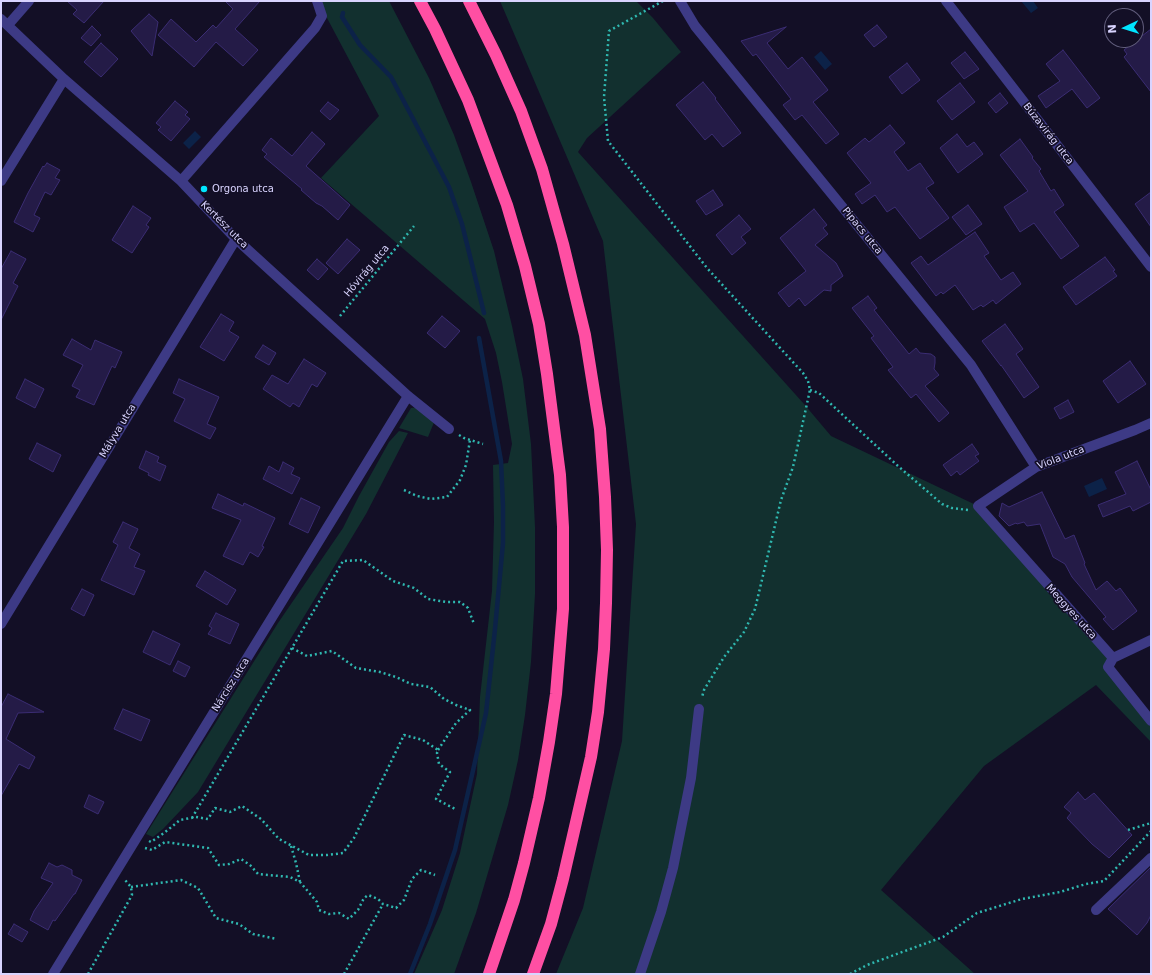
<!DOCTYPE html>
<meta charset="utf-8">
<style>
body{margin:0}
#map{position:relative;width:1152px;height:975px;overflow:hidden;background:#130f26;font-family:"DejaVu Sans",sans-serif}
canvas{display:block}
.frame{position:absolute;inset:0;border:2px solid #d9d4ff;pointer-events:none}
.north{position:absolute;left:1104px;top:8px;width:40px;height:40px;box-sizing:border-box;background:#130f26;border:1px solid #625e7d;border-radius:50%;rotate:266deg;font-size:11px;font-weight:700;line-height:16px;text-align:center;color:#d9d4ff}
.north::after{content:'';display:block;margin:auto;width:14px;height:18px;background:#00e5ff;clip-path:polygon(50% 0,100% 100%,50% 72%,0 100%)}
</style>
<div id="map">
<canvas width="1152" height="975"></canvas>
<div class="frame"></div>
<div class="north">N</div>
</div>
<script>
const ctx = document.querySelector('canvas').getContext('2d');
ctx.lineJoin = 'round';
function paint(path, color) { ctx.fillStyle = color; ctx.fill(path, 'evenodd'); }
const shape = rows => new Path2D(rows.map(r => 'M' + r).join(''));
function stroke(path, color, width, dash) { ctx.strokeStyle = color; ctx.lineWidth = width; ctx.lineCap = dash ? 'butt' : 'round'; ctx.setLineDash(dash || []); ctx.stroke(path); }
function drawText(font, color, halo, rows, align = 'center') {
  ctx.font = font + ' "DejaVu Sans",sans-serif'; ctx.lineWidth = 3.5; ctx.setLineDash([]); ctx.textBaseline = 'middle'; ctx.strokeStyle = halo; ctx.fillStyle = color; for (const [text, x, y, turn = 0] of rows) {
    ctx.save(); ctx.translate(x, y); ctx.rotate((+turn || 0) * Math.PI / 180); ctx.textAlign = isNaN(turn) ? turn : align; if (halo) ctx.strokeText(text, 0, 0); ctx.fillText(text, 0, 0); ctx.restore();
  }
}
paint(shape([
 [318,1,389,1,429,78,454,135,471,182,494,251,512,326,523,379,531,444,535,527,535,594,531,662,525,715,518,760,508,805,476,913,454,974,414,974,442,910,460,853,477,774,480,697,492,591,494,522,493,465,508,463,512,444,502,382,496,353,485,319,321,178,379,116],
 [500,1,636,1,653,18,681,52,587,138,578,152,804,404,831,436,978,506,1113,658,1108,667,1151,721,1151,742,1096,685,984,766,881,890,975,974,556,974,583,908,622,741,636,524,603,241],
 [423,407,435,420,428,437,399,428,411,408],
 [399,431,408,433,366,514,198,792,163,829,153,837,146,834,278,623,343,528,359,496,389,442]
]), '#12302f');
paint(shape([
 [1021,1,1033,1,1038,8,1031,13],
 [821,51,832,64,825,70,814,57],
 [195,131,201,137,189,149,183,143],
 [1102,478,1107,489,1089,497,1084,486]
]), '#0c2248');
stroke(shape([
 [343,13,342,17,360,45,391,77,449,187,462,224,484,313],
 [410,974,430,924,455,850,486,713,495,629,503,543,503,506,501,461,479,338]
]), '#0c2248', 4.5);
const building = shape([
 [67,1,104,1,84,23,73,14,77,10,67,1],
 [225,1,260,1,235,29,258,50,243,66,216,42,194,67,158,35,171,19,196,42,213,25,216,28,233,9,225,1],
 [149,14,158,22,152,56,131,31,149,14],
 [877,25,887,37,874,47,864,35,877,25],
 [92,26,101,35,91,46,81,38,92,26],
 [786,27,767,43,788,69,802,57,828,90,813,102,839,134,826,144,802,115,795,120,783,105,791,99,756,54,753,56,741,41,786,27],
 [1151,29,1151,92,1124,57,1127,54,1124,50,1151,29],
 [101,43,118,59,101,77,84,62,101,43],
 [1063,50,1100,98,1087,108,1072,89,1046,108,1038,96,1060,81,1046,64,1063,50],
 [965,52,979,69,964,79,951,63,965,52],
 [907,63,920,80,902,94,889,77,907,63],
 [703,82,716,98,715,99,741,133,723,147,712,134,705,140,676,105,703,82],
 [960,83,975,102,952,120,937,101,960,83],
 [1000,93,1008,103,996,113,988,103,1000,93],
 [175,101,188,112,185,115,190,119,171,141,158,130,161,127,156,123,175,101],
 [328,102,339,110,330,120,320,111,328,102],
 [890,125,905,143,894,152,908,171,920,163,934,183,926,188,949,218,920,239,895,207,887,212,875,195,862,204,855,194,871,183,847,153,865,138,869,142,890,125],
 [312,132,325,144,306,166,350,205,338,220,322,206,316,203,301,190,302,189,264,157,267,154,262,150,271,138,292,156,312,132],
 [957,134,967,147,974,142,983,154,958,173,940,148,957,134],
 [1020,139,1033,157,1032,158,1041,169,1039,171,1051,191,1054,189,1064,205,1054,212,1079,246,1061,259,1034,223,1020,232,1004,207,1028,191,1000,155,1020,139],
 [47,163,60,170,55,178,60,180,51,195,45,192,34,215,40,218,33,232,14,222,28,193,43,166,44,167,47,163],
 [713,190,723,205,706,215,696,201,713,190],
 [1151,192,1151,227,1135,204,1151,192],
 [968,205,982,224,966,235,952,217,968,205],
 [133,206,151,218,146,225,149,227,132,253,112,240,133,206],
 [814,209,827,225,823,228,828,234,815,245,836,263,843,276,831,285,831,291,824,290,805,306,799,298,789,307,778,293,806,271,780,238,814,209],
 [739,215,751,229,741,237,746,243,732,255,716,235,739,215],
 [975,232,989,253,984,256,1001,280,1013,272,1021,284,996,304,993,300,983,307,981,305,973,310,955,285,943,294,941,292,936,296,911,263,921,256,928,265,975,232],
 [347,239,360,250,338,274,326,263,347,239],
 [11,251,26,259,13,283,18,286,1,320,1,269,11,251],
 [1105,257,1115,270,1113,271,1117,276,1076,305,1063,287,1105,257],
 [317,259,328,269,318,280,307,270,317,259],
 [868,296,877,308,874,310,909,354,916,348,920,353,931,354,935,357,935,363,934,369,939,375,925,386,949,413,939,422,916,394,911,398,888,370,893,367,871,338,874,336,852,308,868,296],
 [221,314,234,322,229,331,239,337,224,361,200,347,221,314],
 [442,316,460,331,445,348,427,333,442,316],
 [1005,324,1023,349,1016,354,1039,387,1024,398,1001,365,1001,366,982,341,1005,324],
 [72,339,91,350,95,340,122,352,115,368,112,366,94,405,76,397,80,390,72,386,83,365,63,355,72,339],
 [263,345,276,353,269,365,255,357,263,345],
 [304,359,326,373,317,387,312,384,299,407,293,403,290,407,263,389,272,375,288,384,304,359],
 [1130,361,1146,384,1118,403,1103,381,1130,361],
 [25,379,44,389,35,408,16,398,25,379],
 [179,379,219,397,207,424,216,428,210,439,174,421,185,399,173,393,179,379],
 [1068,400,1074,412,1060,419,1054,408,1068,400],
 [37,443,61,455,53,472,29,459,37,443],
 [972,444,979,454,975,456,979,461,960,475,957,471,951,476,943,465,972,444],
 [146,451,159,457,157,462,166,466,160,481,148,475,149,473,139,468,146,451],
 [1137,461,1151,490,1151,502,1133,511,1130,506,1103,517,1098,505,1126,494,1115,472,1137,461],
 [283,462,294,468,291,474,300,478,292,494,263,479,269,466,279,472,283,462],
 [1042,492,1065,539,1074,535,1085,563,1084,564,1096,590,1107,581,1116,591,1120,588,1137,611,1113,630,1103,619,1106,617,1072,577,1065,564,1053,557,1040,524,1027,526,1024,522,1017,524,1016,523,1009,526,999,516,1002,503,1009,507,1042,492],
 [218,494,243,506,244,503,275,518,262,546,264,547,258,557,250,552,243,565,223,556,241,520,212,508,218,494],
 [301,498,320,507,308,533,289,524,301,498],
 [123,522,138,529,129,548,140,554,134,567,145,571,134,595,101,580,118,545,113,542,123,522],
 [205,571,236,590,227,605,196,586,205,571],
 [82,589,94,595,84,616,71,609,82,589],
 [216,613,239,624,230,644,208,634,212,628,209,626,216,613],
 [153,631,180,644,170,665,143,652,153,631],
 [178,661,190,667,185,677,173,671,178,661],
 [8,694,44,712,18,713,6,739,35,757,29,769,19,764,1,796,1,707,8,694],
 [123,709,150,720,141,741,114,729,123,709],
 [1078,792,1085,800,1094,793,1132,835,1109,858,1092,844,1067,818,1071,813,1064,807,1078,792],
 [89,795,104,802,98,814,84,807,89,795],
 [49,863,57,867,62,865,72,870,72,875,82,880,75,894,74,894,55,921,53,920,48,930,30,920,34,911,53,883,41,878,49,863],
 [1151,867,1151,915,1147,923,1137,935,1108,909,1151,867],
 [14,924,28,932,22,942,8,934,14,924]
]);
paint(building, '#241b47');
stroke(building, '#3b2d73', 1);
stroke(shape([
 [663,1,609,31,604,97,608,141,707,268,803,373,808,381,810,390,793,467,781,500,755,609,744,632,724,657,704,690,702,697],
 [340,316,414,226],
 [810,390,819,393,898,466,942,504,952,508,968,510],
 [459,435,464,438,483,444],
 [404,490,417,496,431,499,447,497,460,480,466,465,470,440],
 [292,648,307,656,332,651,356,668,380,672,396,677,411,684,430,687,444,699,456,705,470,710,456,723,438,750],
 [192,818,343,561,363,560,393,581,414,588,428,599,446,602,460,602,468,608,474,624],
 [1128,830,1151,823],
 [149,841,151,842,164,833,180,820,196,817,208,819,215,808,230,812,242,806,261,819,279,839,309,855,327,855,343,853,354,838,404,735,423,740,438,750,437,753,439,764,450,772,436,799,457,810],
 [291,846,296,863,300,882],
 [145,848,152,850,165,842,208,848,219,865,229,864,241,859,250,865,258,874,290,877,300,882,317,902,319,910,329,914,339,913,349,919,358,910,364,898,368,895,378,899,383,904,396,908,404,900,412,879,421,870,435,875],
 [131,887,181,880,198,888,216,918,239,924,253,934,277,939],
 [88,974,132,895,131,887,125,880],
 [344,974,383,904],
 [850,974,867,965,943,937,977,913,1022,899,1060,892,1086,884,1104,881,1151,831]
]), '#2fb8b0', 2.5, [2, 3]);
stroke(shape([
 [680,1,695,26,971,365,1036,467],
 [946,1,1151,267],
 [1,19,64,79,181,181,236,239,408,396,449,429],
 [8,25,29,1],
 [1,181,64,79],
 [181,181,315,28,322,16,317,1],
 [1151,423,1135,430,1036,467,978,506,1113,658,1108,667,1151,721],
 [1,624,236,239],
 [1113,658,1151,640],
 [1096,910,1151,858],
 [53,974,408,396],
 [640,974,661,912,673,868,691,778,699,709]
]), '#3d3a85', 10);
stroke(shape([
 [420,1,435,29,468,100,507,205,525,266,539,324,547,374,560,475,563,527,563,609,556,694,549,742,539,798,524,863,514,900,489,974],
 [469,1,496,55,521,111,542,169,563,244,585,335,600,429,605,497,607,550,606,603,604,649,598,712,591,757,563,879,551,924,533,974]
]), '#ff4fa3', 12);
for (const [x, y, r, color] of [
 [204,189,4,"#00e5ff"]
]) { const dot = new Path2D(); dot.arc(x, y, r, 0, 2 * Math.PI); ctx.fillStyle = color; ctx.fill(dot); stroke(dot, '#130f26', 1.5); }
drawText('10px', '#d9d4ff', '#130f26', [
 ["Búzavirág utca",1048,134,52],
 ["Kertész utca",224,225,45],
 ["Pipacs utca",862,231,51],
 ["Hóvirág utca",367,271,-50],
 ["Mályva utca",118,431,-59],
 ["Viola utca",1061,458,-21],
 ["Meggyes utca",1071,612,48],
 ["Nárcisz utca",231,685,-58]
]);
drawText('10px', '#d9d4ff', '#130f26', [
 ["Orgona utca",212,189]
], 'left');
</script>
